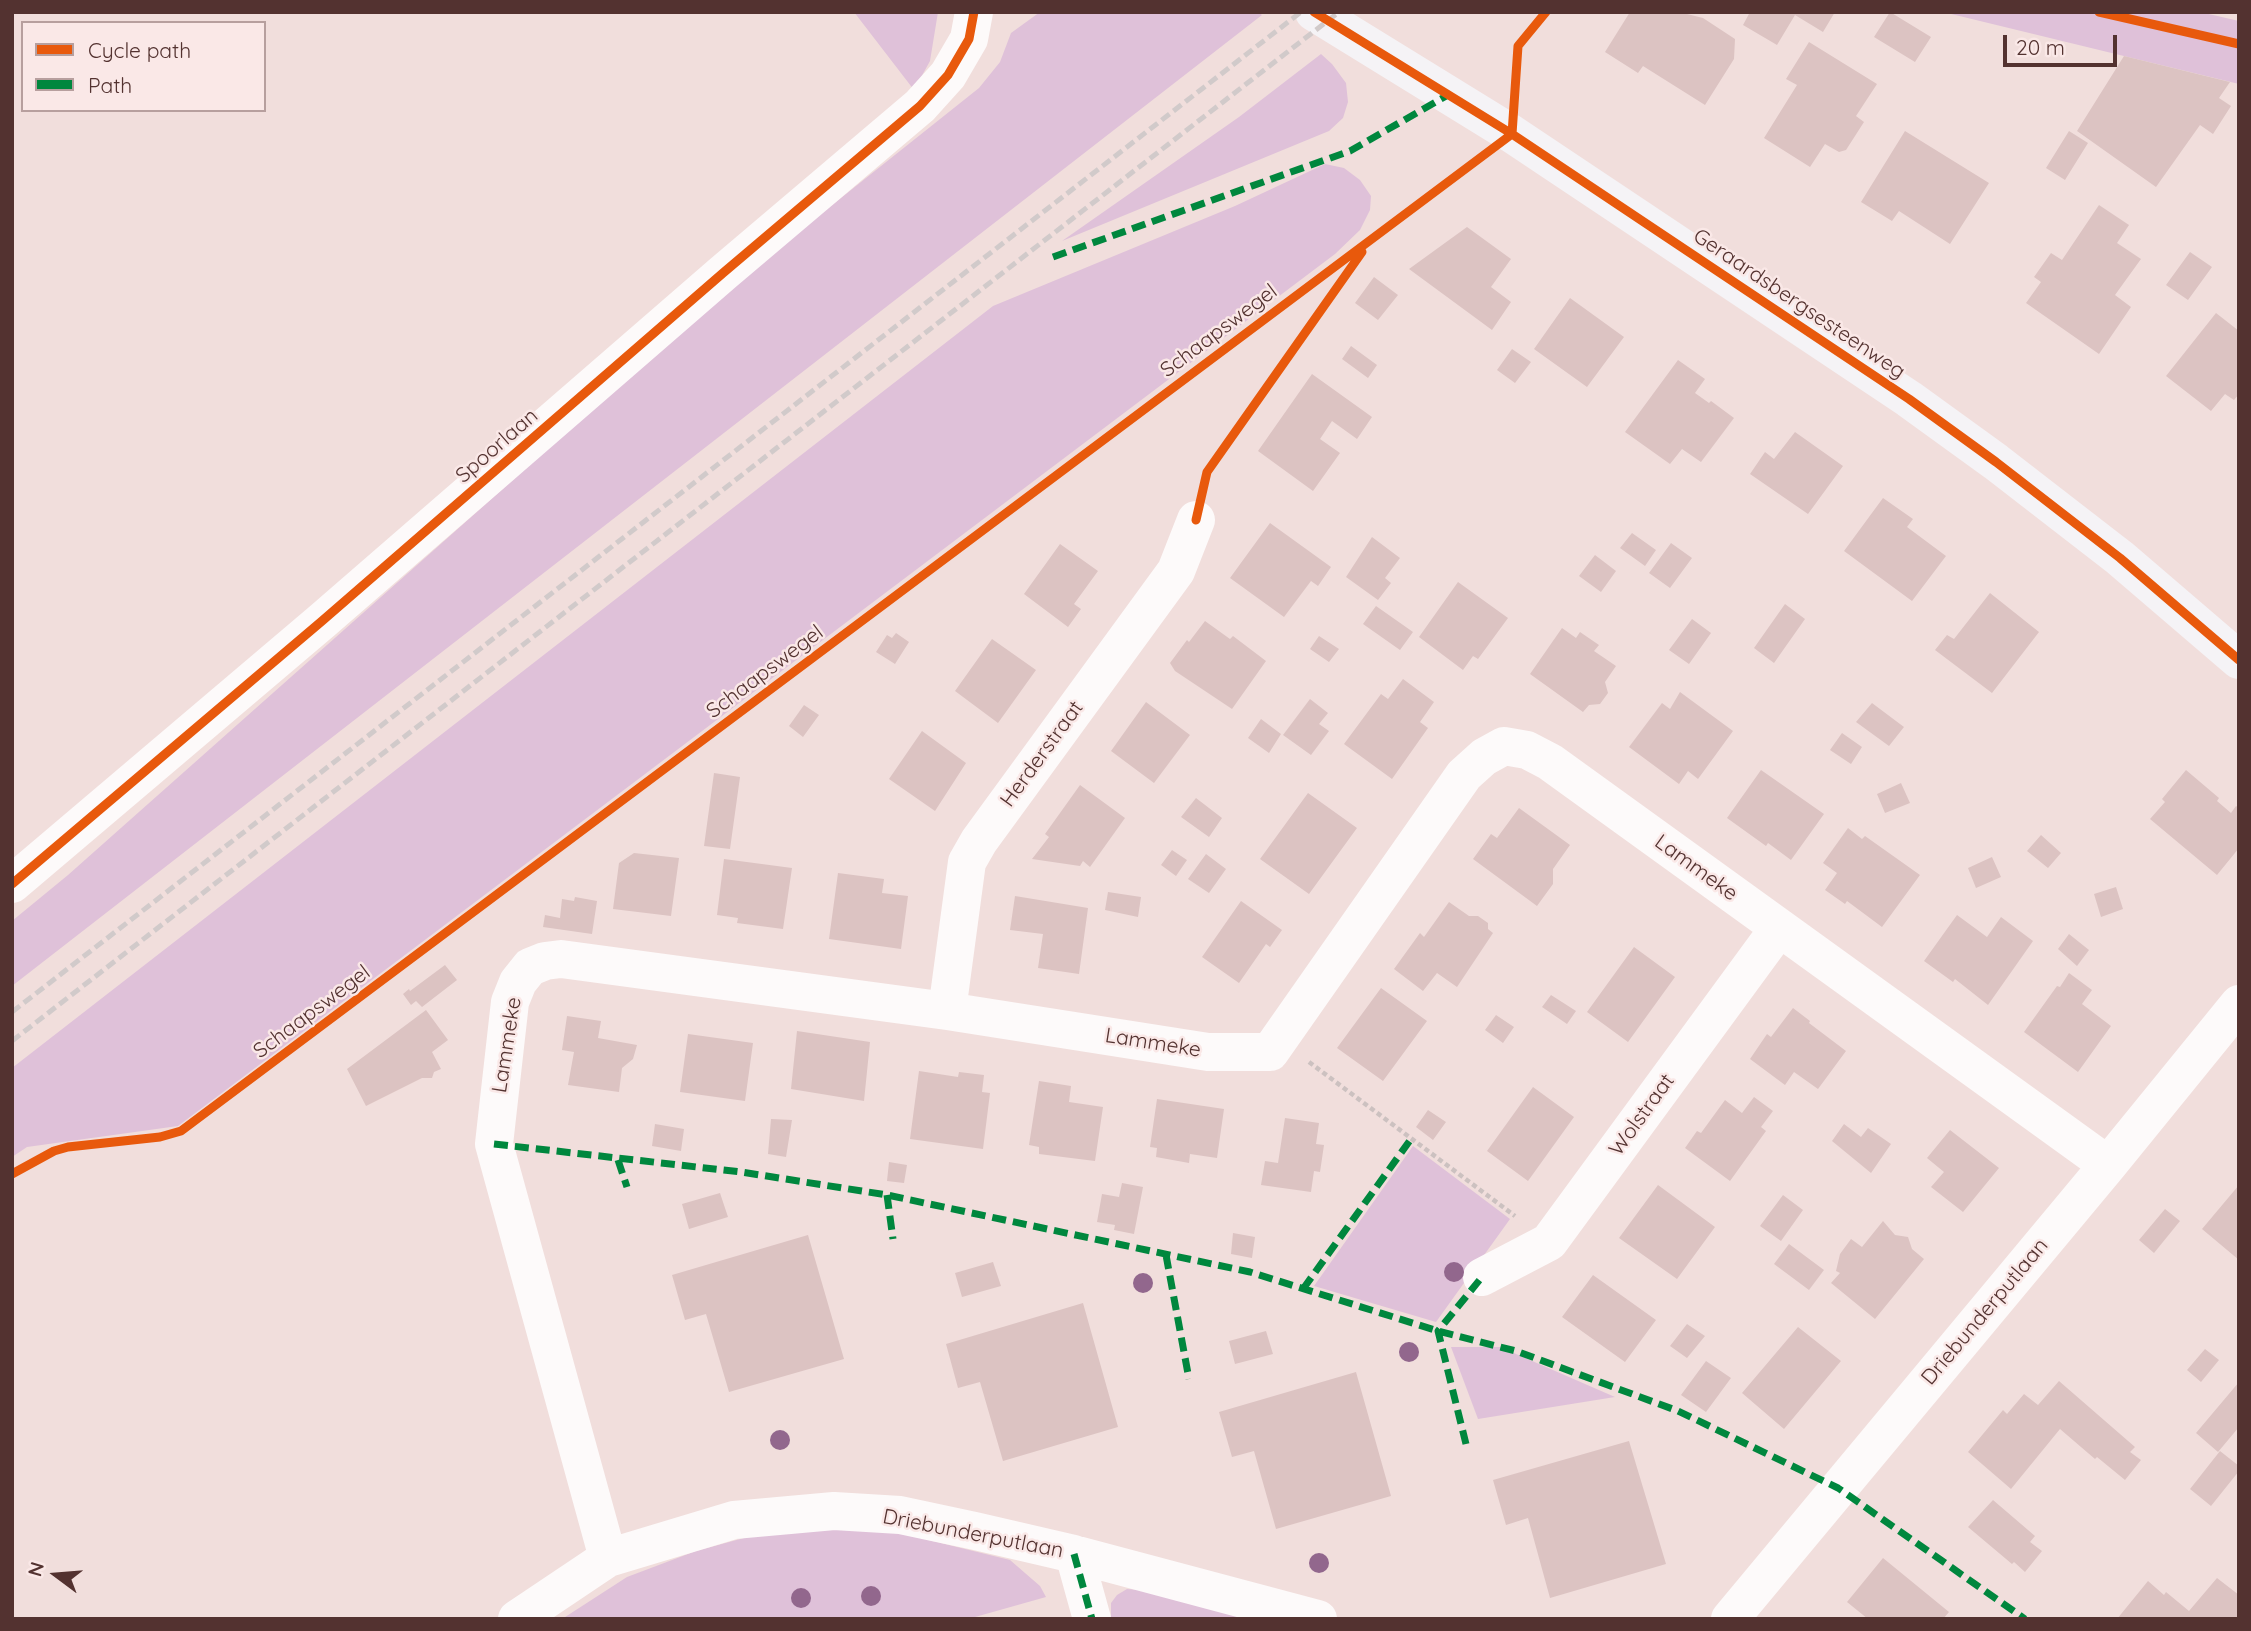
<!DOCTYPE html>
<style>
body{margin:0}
#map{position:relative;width:2251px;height:1631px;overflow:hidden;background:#f1dedc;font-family:Quicksand,sans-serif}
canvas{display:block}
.frame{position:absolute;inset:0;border:14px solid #533230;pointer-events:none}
.legend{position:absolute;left:21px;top:21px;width:245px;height:91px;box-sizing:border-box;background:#fae8e7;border:2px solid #b79f9e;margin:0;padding:9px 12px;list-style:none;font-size:21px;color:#533230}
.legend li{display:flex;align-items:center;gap:14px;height:35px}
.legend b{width:35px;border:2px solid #b79f9e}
.north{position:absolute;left:21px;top:1540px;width:70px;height:70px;-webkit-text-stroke:5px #fae8e7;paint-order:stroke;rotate:286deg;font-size:19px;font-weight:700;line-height:28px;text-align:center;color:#533230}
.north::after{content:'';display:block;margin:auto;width:24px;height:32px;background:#533230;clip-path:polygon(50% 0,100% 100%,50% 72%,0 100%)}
.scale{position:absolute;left:2003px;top:35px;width:114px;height:32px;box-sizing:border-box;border:4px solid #533230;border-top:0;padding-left:9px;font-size:21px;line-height:24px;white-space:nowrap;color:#533230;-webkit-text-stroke:5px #fae8e7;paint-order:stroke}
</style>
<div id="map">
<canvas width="2251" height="1631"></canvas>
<div class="frame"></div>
<ul class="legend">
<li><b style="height:9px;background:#e8590c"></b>Cycle path</li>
<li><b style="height:9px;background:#00873e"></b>Path</li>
</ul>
<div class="north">N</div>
<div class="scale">20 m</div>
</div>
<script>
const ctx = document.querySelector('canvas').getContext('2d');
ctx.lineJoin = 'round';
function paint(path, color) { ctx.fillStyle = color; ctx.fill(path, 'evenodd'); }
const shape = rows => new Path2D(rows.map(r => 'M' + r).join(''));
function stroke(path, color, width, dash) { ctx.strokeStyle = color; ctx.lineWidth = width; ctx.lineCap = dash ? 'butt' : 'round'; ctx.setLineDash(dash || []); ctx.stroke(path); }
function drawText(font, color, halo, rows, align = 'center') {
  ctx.font = font + ' Quicksand,sans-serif'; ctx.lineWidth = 5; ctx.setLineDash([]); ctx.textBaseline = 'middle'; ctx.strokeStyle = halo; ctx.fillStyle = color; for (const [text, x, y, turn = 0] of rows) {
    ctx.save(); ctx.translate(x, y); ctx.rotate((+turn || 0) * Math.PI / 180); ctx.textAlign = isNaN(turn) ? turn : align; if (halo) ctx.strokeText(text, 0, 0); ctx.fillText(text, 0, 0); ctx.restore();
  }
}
paint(shape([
 [854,12,938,12,930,61,914,90],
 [1040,12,1258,12,1262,15,12,986,12,921,68,875,738,280,979,88,1000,62,1011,33],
 [1943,12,2200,12,2239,21,2239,84],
 [1321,54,1332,64,1346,83,1348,102,1343,118,1329,131,1062,241,1239,117],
 [1325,164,1344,168,1360,180,1371,196,1370,210,1360,230,1335,254,178,1126,27,1147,12,1157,12,1068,993,306,1235,206],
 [1413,1146,1510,1219,1436,1322,1314,1286],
 [1500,1347,1615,1397,1478,1419,1451,1347],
 [839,1529,900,1533,1010,1560,1040,1586,1046,1597,968,1619,562,1619,627,1577,696,1551,766,1532],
 [1127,1589,1140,1590,1252,1619,1111,1619,1111,1603,1117,1595]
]), '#dfc1d9');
paint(shape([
 [1630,12,1679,12,1703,18,1735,39,1734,59,1705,105,1643,66,1638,73,1605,52],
 [1750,12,1835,12,1823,32,1795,15,1777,45,1743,25],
 [1890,12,1931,37,1915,62,1874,37],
 [1809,42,1877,84,1856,116,1864,122,1846,150,1839,152,1825,144,1810,167,1764,138,1797,85,1786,79],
 [2124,56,2230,82,2219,98,2231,106,2213,134,2200,125,2156,187,2077,131],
 [1905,131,1989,183,1950,244,1899,211,1892,221,1861,202],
 [2069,131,2088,143,2065,180,2046,168],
 [2099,205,2129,225,2117,243,2141,259,2115,295,2131,307,2099,354,2026,303,2041,282,2034,277,2051,253,2062,260],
 [1467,227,1511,259,1491,287,1511,302,1492,330,1409,269],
 [2190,252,2212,267,2188,300,2166,285],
 [1374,277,1398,295,1378,320,1355,303],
 [1570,298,1624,337,1587,387,1534,349],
 [2216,313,2239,331,2239,394,2234,400,2225,394,2211,411,2166,376],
 [1351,346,1377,365,1368,378,1342,359],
 [1512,349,1531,362,1515,383,1497,370],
 [1678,360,1705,379,1695,393,1709,403,1711,401,1734,418,1701,462,1682,449,1670,464,1625,432],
 [1312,374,1372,417,1357,439,1332,421,1320,439,1340,453,1313,491,1258,451],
 [1795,432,1843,466,1808,514,1750,474,1765,452,1774,459],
 [1883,498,1913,519,1907,527,1946,556,1912,601,1844,551],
 [1270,523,1331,567,1318,586,1311,581,1284,617,1230,578],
 [1632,533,1656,550,1645,566,1620,548],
 [1372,537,1400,558,1385,578,1391,583,1378,600,1346,577],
 [1671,543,1692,558,1670,588,1649,573],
 [1060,544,1098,571,1074,604,1081,609,1068,627,1024,594],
 [1595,555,1616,571,1601,592,1579,576],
 [1458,582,1508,618,1478,659,1473,656,1463,670,1419,637],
 [1990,593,2039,632,1992,693,1935,650,1947,635,1954,639],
 [1785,604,1805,619,1774,663,1754,648],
 [1376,606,1413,632,1400,650,1363,624],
 [1692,619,1711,633,1689,664,1669,650],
 [1205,621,1230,639,1233,636,1266,661,1232,709,1175,671,1170,663,1187,640,1189,642],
 [1562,628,1576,638,1580,632,1599,645,1594,651,1616,666,1605,682,1608,693,1600,704,1589,705,1583,712,1530,674],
 [896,633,909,642,895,664,876,652,887,635,892,638],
 [1319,636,1339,649,1329,662,1310,649],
 [992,639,1036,670,998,723,955,691],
 [1403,679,1434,702,1420,722,1428,728,1392,779,1344,744,1381,694,1388,699],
 [1680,692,1733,731,1698,779,1688,771,1679,784,1629,747,1662,703,1670,709],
 [1310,699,1328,713,1319,724,1329,731,1311,755,1283,735],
 [1146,702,1190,735,1154,783,1111,751],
 [1872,703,1904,727,1889,746,1856,722],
 [804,705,819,715,803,737,789,726],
 [1261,719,1281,734,1269,753,1248,738],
 [922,731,966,763,935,811,889,779],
 [1842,733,1862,747,1851,764,1830,750],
 [1761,770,1824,814,1791,860,1768,843,1766,846,1727,818],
 [2186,770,2219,798,2217,801,2231,813,2236,806,2239,808,2239,848,2217,875,2150,819,2165,802,2162,799],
 [714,773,740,777,730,849,704,846],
 [1901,783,1910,803,1885,813,1877,794],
 [1080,785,1125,818,1090,867,1083,861,1080,866,1032,859,1049,837,1045,834],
 [1308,793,1357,828,1309,894,1260,859],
 [1196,798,1222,818,1209,837,1181,817],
 [1519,808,1570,845,1553,869,1553,884,1537,906,1473,859,1491,834,1497,838],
 [1848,828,1862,839,1865,836,1920,875,1882,927,1847,901,1845,904,1825,890,1837,873,1823,863],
 [2041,835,2061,853,2048,868,2027,851],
 [1172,850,1187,860,1176,876,1161,865],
 [634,853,679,858,671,916,613,909,619,863],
 [1206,854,1226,869,1209,893,1188,879],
 [1992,857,2001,877,1976,888,1968,868],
 [724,859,792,868,783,929,737,923,738,918,717,915],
 [838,873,884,879,882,893,908,896,901,949,829,939],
 [2116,887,2123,909,2101,917,2094,894],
 [1108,892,1141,897,1138,917,1105,910],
 [1015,896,1088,908,1079,974,1038,968,1043,934,1010,930],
 [575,897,597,901,592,934,543,927,545,915,560,918,562,899,574,901],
 [1241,901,1282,930,1270,947,1266,944,1239,983,1202,957],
 [1449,902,1469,916,1478,916,1488,923,1488,929,1493,933,1457,987,1437,973,1423,991,1394,969,1420,933,1424,937],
 [1957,915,1987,937,2001,917,2033,941,1988,1005,1955,979,1953,982,1924,961],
 [2069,934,2089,950,2077,966,2058,949],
 [1634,947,1675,977,1628,1042,1587,1012],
 [445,965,457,980,422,1007,416,1001,411,1005,403,994,409,989,410,991],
 [2069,973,2092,990,2082,1004,2111,1026,2078,1072,2024,1032,2057,986,2060,987],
 [1381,988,1427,1021,1383,1081,1337,1048],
 [1551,995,1576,1011,1567,1024,1542,1007],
 [1793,1008,1810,1021,1809,1023,1846,1051,1818,1089,1794,1072,1785,1085,1750,1059,1767,1034,1771,1037],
 [426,1010,448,1040,432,1052,441,1069,434,1072,432,1078,422,1078,366,1106,347,1069],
 [1496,1015,1514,1027,1503,1043,1485,1030],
 [567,1016,601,1021,598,1038,637,1045,633,1059,622,1068,619,1092,568,1085,574,1052,562,1050],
 [797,1031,870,1042,864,1101,791,1089],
 [688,1034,753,1043,745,1101,680,1092],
 [919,1071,958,1077,959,1072,984,1075,982,1092,990,1093,983,1149,910,1139],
 [1039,1081,1071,1086,1069,1102,1103,1107,1095,1161,1039,1154,1039,1147,1029,1145],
 [1533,1087,1574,1117,1528,1181,1487,1151],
 [1754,1097,1773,1111,1761,1127,1766,1131,1730,1181,1685,1148,1697,1131,1701,1133,1725,1100,1742,1113],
 [1157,1099,1224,1109,1217,1158,1190,1154,1189,1163,1156,1157,1157,1148,1150,1147],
 [1428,1110,1446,1122,1433,1140,1416,1127],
 [1285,1118,1319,1123,1316,1144,1324,1145,1320,1172,1314,1171,1311,1192,1261,1185,1265,1161,1278,1163],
 [771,1119,792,1120,786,1157,768,1154],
 [655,1124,684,1129,681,1151,652,1146],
 [1844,1124,1861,1137,1868,1128,1891,1144,1871,1173,1832,1141],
 [1950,1130,1999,1168,1963,1212,1931,1187,1944,1172,1927,1158],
 [889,1162,907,1165,904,1183,887,1181],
 [1122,1183,1143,1187,1134,1234,1114,1230,1115,1225,1097,1222,1102,1194,1119,1197],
 [1658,1185,1715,1227,1677,1279,1619,1238],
 [2239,1185,2239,1260,2202,1229],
 [720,1193,728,1217,689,1229,682,1204],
 [1783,1195,1803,1210,1781,1241,1760,1226],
 [2165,1209,2180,1221,2154,1253,2139,1240],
 [1883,1221,1895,1235,1908,1237,1912,1249,1924,1259,1875,1319,1831,1283,1840,1273,1836,1271,1840,1254,1851,1239,1862,1247],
 [1233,1233,1255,1237,1252,1258,1231,1254],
 [808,1235,844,1359,729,1392,706,1314,685,1320,672,1275],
 [1789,1244,1824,1270,1809,1290,1774,1264],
 [993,1262,1001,1286,962,1297,955,1273],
 [1593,1275,1656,1320,1625,1362,1562,1317],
 [1083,1303,1118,1427,1003,1461,980,1382,958,1388,946,1344],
 [1687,1324,1705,1336,1687,1358,1670,1346],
 [1798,1327,1841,1361,1784,1429,1742,1393],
 [1266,1331,1273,1354,1235,1364,1229,1341],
 [2205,1349,2219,1360,2201,1382,2187,1370],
 [1706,1361,1731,1378,1706,1412,1681,1395],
 [1356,1372,1391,1496,1276,1529,1254,1451,1232,1457,1219,1412],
 [2059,1381,2135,1447,2130,1452,2141,1460,2125,1480,2097,1457,2095,1459,2060,1429,2011,1489,1968,1452,2003,1410,2007,1414,2024,1394,2038,1405],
 [2239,1382,2239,1427,2218,1452,2196,1433],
 [1629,1441,1666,1564,1550,1598,1528,1518,1506,1525,1493,1480],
 [2220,1451,2239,1466,2239,1471,2211,1506,2190,1489],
 [1993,1500,2035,1536,2030,1542,2042,1551,2025,1572,2014,1562,2012,1564,1968,1527],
 [1883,1558,1949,1612,1943,1619,1868,1619,1847,1602],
 [2217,1578,2239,1595,2239,1619,2117,1619,2148,1581,2164,1595,2166,1592,2189,1611]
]), '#dcc3c2');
stroke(shape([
 [1309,1062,1515,1216]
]), '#ccc1c0', 4.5, [5, 3.5]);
stroke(shape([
 [12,884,322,621,723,273,920,106,948,75,969,39,974,12],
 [947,1011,967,862,979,841,1176,571,1196,520],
 [1482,1277,1549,1242,1779,928],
 [1074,1554,1092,1619],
 [608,1558,494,1144,510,1002,518,982,530,967,545,961,561,959,947,1011,1208,1052,1270,1052,1464,775,1484,757,1504,746,1527,750,1550,762,2108,1165],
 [517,1619,608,1558,734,1520,834,1511,900,1515,975,1531,1074,1554,1318,1619],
 [1730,1619,2108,1165,2239,1004]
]), '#fdfafa', 38);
stroke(shape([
 [1314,12,1512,134,1909,399,1996,462,2120,558,2239,660]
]), '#f5f3f6', 38);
stroke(shape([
 [12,1012,1301,12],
 [12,1041,1339,12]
]), '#d1caca', 5, [10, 5]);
stroke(shape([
 [1053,257,1350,151,1448,95],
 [494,1144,741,1172,887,1195,1250,1272,1438,1331,1516,1351,1678,1411,1838,1488,2025,1619],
 [618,1160,627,1187],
 [887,1195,893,1239],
 [1166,1255,1189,1379],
 [1303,1289,1411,1139],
 [1466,1444,1438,1331,1482,1277],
 [1074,1554,1092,1619]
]), '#00873e', 7, [14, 7]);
stroke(shape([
 [1314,12,1512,134,1909,399,1996,462,2120,558,2239,660],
 [2099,12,2239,44],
 [1512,134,1518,46,1546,12],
 [1196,520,1207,472,1362,252],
 [12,884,322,621,723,273,920,106,948,75,969,39,974,12],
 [12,1174,54,1151,68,1147,160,1137,181,1131,1512,134]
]), '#e8590c', 9);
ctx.fillStyle = '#92678d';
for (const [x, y] of [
 [1454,1272],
 [1143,1283],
 [1409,1352],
 [780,1440],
 [1319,1563],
 [871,1596],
 [801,1598]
]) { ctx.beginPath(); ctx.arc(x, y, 10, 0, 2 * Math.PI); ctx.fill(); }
drawText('21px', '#533230', '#fae8e7', [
 ["Geraardsbergsesteenweg",1799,304,34],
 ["Schaapswegel",1219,331,-37],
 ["Spoorlaan",497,446,-41],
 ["Schaapswegel",765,672,-37],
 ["Herderstraat",1042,754,-54],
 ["Lammeke",1696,868,36],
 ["Schaapswegel",312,1012,-37],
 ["Lammeke",1153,1043,9],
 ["Lammeke",507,1045,-81],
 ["Wolstraat",1642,1115,-54],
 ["Driebunderputlaan",1985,1312,-50],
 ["Driebunderputlaan",973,1534,11]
]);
</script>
